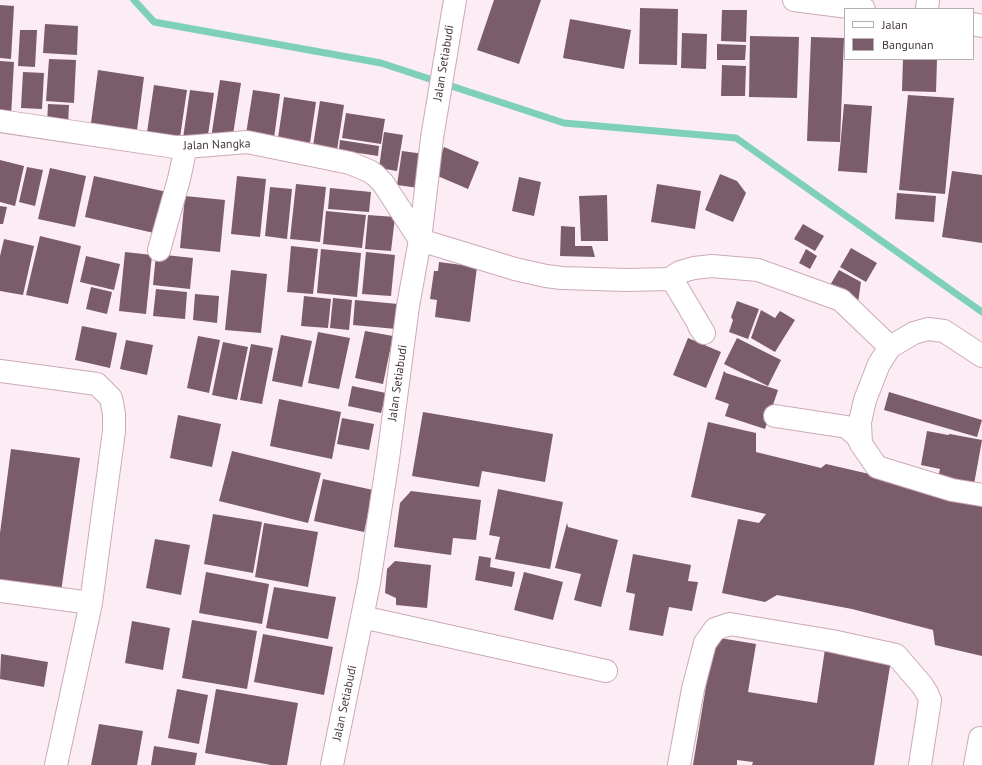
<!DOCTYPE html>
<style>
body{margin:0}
#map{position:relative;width:982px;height:765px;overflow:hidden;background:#fcedf4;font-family:"PT Sans",sans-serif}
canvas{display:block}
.legend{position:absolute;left:844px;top:8px;width:130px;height:52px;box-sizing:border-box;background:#fff;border:1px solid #b5afb2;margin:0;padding:5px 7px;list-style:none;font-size:12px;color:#46373e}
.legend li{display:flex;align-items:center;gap:8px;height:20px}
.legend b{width:20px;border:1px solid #b5afb2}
</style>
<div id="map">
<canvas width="982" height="765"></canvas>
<ul class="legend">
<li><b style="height:5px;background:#fff"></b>Jalan</li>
<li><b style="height:11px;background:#7b5c6a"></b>Bangunan</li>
</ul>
</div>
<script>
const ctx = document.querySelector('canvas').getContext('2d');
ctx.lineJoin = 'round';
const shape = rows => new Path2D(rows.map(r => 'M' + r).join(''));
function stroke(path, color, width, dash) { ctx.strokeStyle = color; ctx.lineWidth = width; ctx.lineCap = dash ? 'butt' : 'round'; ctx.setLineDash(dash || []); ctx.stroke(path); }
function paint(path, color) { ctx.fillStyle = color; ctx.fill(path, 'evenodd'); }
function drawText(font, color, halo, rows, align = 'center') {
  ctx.font = font + ' "PT Sans",sans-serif'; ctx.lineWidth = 4; ctx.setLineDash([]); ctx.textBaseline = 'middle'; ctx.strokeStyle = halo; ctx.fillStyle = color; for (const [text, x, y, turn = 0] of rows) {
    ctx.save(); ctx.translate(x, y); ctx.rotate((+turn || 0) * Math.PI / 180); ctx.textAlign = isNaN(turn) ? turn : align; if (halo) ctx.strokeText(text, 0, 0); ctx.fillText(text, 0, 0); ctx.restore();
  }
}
stroke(shape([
 [134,0,154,22,381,63,564,123,736,138,982,312]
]), '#7fd0bb', 7);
paint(shape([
 [494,0,541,0,519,64,477,50],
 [0,5,14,6,11,59,0,58],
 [640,8,678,9,677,65,639,64],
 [722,10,747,10,746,42,721,41],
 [570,19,631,30,624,69,563,58],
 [45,24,78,26,77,55,43,53],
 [20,30,37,30,35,67,18,66],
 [682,33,707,34,706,69,681,68],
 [750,36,799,37,797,98,749,97],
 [811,37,844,38,840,142,807,141],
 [717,44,746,45,745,60,717,60],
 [49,59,76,60,74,103,46,101],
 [903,59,937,59,936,92,902,91],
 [0,61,14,62,11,117,0,116],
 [722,65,746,66,745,96,721,96],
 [98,70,144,77,137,130,91,123],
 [23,72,44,73,42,109,21,108],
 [220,80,241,83,232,141,211,138],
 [154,85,187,90,179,144,146,139],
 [190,90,214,93,207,142,183,138],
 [253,90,280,94,274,138,246,134],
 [908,95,954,98,945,194,899,190],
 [284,97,316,102,310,143,278,138],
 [320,101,344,105,337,150,313,146],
 [48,104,69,105,68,125,47,124],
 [844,104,872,106,867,173,838,171],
 [346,113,385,119,381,144,342,138],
 [384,132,403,135,397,171,379,168],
 [340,140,379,146,378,156,339,150],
 [444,147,479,162,468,189,433,174],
 [402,151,424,154,419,188,397,185],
 [0,160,24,166,15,206,0,202],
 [27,167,43,170,35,206,19,202],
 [50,168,86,176,75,227,38,219],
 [952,171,982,175,982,243,942,237],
 [720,174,737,181,746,193,733,222,705,210],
 [94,176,167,192,158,234,85,217],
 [237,176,266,179,260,237,231,234],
 [519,177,541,182,534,216,512,211],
 [296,184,326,187,320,242,290,239],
 [657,184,701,191,695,229,651,222],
 [270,187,292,189,287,239,265,236],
 [330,188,371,192,369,212,328,209],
 [897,193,936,196,934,222,895,219],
 [607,195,608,241,581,241,579,196],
 [185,196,225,200,220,252,180,248],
 [0,206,7,207,3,224,0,224],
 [326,211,366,215,362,248,323,244],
 [368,215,395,217,391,251,365,249],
 [803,224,824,236,815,251,794,239],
 [561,226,575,227,575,246,592,246,595,257,560,256],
 [40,236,81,246,68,304,26,295],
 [4,239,34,246,23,295,0,291,0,256],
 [291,246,318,249,313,294,287,292],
 [851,248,877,263,866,282,840,267],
 [321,249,361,253,357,297,317,293],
 [806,249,817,256,810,269,799,263],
 [125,252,152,255,146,314,119,311],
 [366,252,395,255,391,296,362,294],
 [156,254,193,258,190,289,153,285],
 [86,256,120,264,114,290,80,282],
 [439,262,477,267,470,322,435,317,437,300,430,299,434,271,438,271],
 [231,270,267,274,261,333,225,330],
 [839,270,861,282,858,303,829,287],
 [91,287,112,292,107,314,86,309],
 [156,289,187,292,185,319,153,316],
 [195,294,219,296,217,323,193,320],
 [304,296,331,299,328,328,301,326],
 [333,298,352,300,349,330,330,328],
 [355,300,398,304,396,329,353,325],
 [737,301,759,309,748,339,729,332,733,320,731,317],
 [761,310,775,318,780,311,795,320,775,352,751,338],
 [82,326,117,333,110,368,75,360],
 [365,331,393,336,383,384,355,378],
 [318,332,350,338,339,389,308,383],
 [281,335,312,341,302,387,272,381],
 [198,336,220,340,209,393,187,388],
 [688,338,721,352,706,388,673,375],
 [737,338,781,360,768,386,724,364],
 [126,340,153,345,147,375,120,369],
 [223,342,248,347,237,400,212,395],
 [251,344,273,348,262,404,240,400],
 [724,371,726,373,778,390,765,429,725,416,729,404,715,399],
 [352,386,386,393,381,413,348,406],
 [889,392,982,420,977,437,884,410],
 [279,399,341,412,332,459,270,446],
 [423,412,553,434,545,482,482,471,479,487,412,476],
 [178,415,221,424,212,467,170,458],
 [342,418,374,424,369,450,337,444],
 [708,422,756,433,756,452,821,468,826,464,982,500,982,656,935,645,933,630,852,609,777,595,765,602,722,593,738,519,759,523,766,514,691,497],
 [927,431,948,435,950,434,982,440,973,490,937,483,940,469,921,465],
 [11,449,80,458,61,592,0,584,0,533],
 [232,451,321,473,308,523,219,501],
 [323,479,373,490,364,532,314,521],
 [498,489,563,502,550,569,495,559,500,537,489,535],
 [411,491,481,500,476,540,453,538,451,555,394,547,400,503],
 [213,514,262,522,253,573,204,564],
 [264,523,318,532,308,587,255,577],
 [567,523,568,527,618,540,601,607,574,600,581,574,555,568],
 [155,539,190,545,181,595,146,588],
 [633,554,691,565,688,581,698,582,692,611,669,607,663,636,629,630,635,594,626,592],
 [479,556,491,558,490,567,515,572,512,587,475,580],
 [395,561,431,565,427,608,396,605,396,598,385,593,387,569],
 [206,572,269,584,262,624,199,613],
 [524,572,563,582,553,620,514,610],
 [274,587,336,597,328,639,266,628],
 [192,620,257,631,247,689,182,678],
 [132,621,170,628,163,670,125,663],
 [263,634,333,647,324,695,254,682],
 [714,637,756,644,748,692,817,703,825,649,891,660,874,765,752,765,753,762,737,760,737,765,693,765],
 [1,654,48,662,44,687,0,679],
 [177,689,208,695,199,744,168,738],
 [216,689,298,703,287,765,271,765,205,753],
 [99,724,143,731,137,765,91,765],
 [154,746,197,753,195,765,151,765]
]), '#7b5c6a');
const street = shape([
 [794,0,864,9],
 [927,9,928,0],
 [973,24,982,26],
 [0,121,175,147,186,147,247,142,350,163,369,171,375,175,383,183,420,240,515,269,546,276,562,278,627,280,669,279,675,284,704,333,699,326],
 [159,250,179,179,186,147],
 [669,279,680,272,694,268,712,266,758,270,841,300,890,347,879,364,865,400,860,422,861,444],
 [890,347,914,333,928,329,944,331,982,356],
 [0,371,97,384,111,398,114,414,114,431,91,603],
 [775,416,847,427,858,437,861,444,877,467,952,490,982,495],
 [0,591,91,603,56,765],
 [362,617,606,671],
 [332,765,369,583,388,459,408,306,420,240,432,138,455,0],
 [679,765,693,689,705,643,715,629,730,624,832,641,896,655,922,685,927,693,930,700,920,765],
 [975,765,980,738]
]);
stroke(street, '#cca9b9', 24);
stroke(street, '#fff', 22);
drawText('12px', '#46373e', '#fff', [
 ["Jalan Setiabudi",444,63,-81],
 ["Jalan Nangka",217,145,-2],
 ["Jalan Setiabudi",398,383,-82],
 ["Jalan Setiabudi",345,703,-78]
]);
</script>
